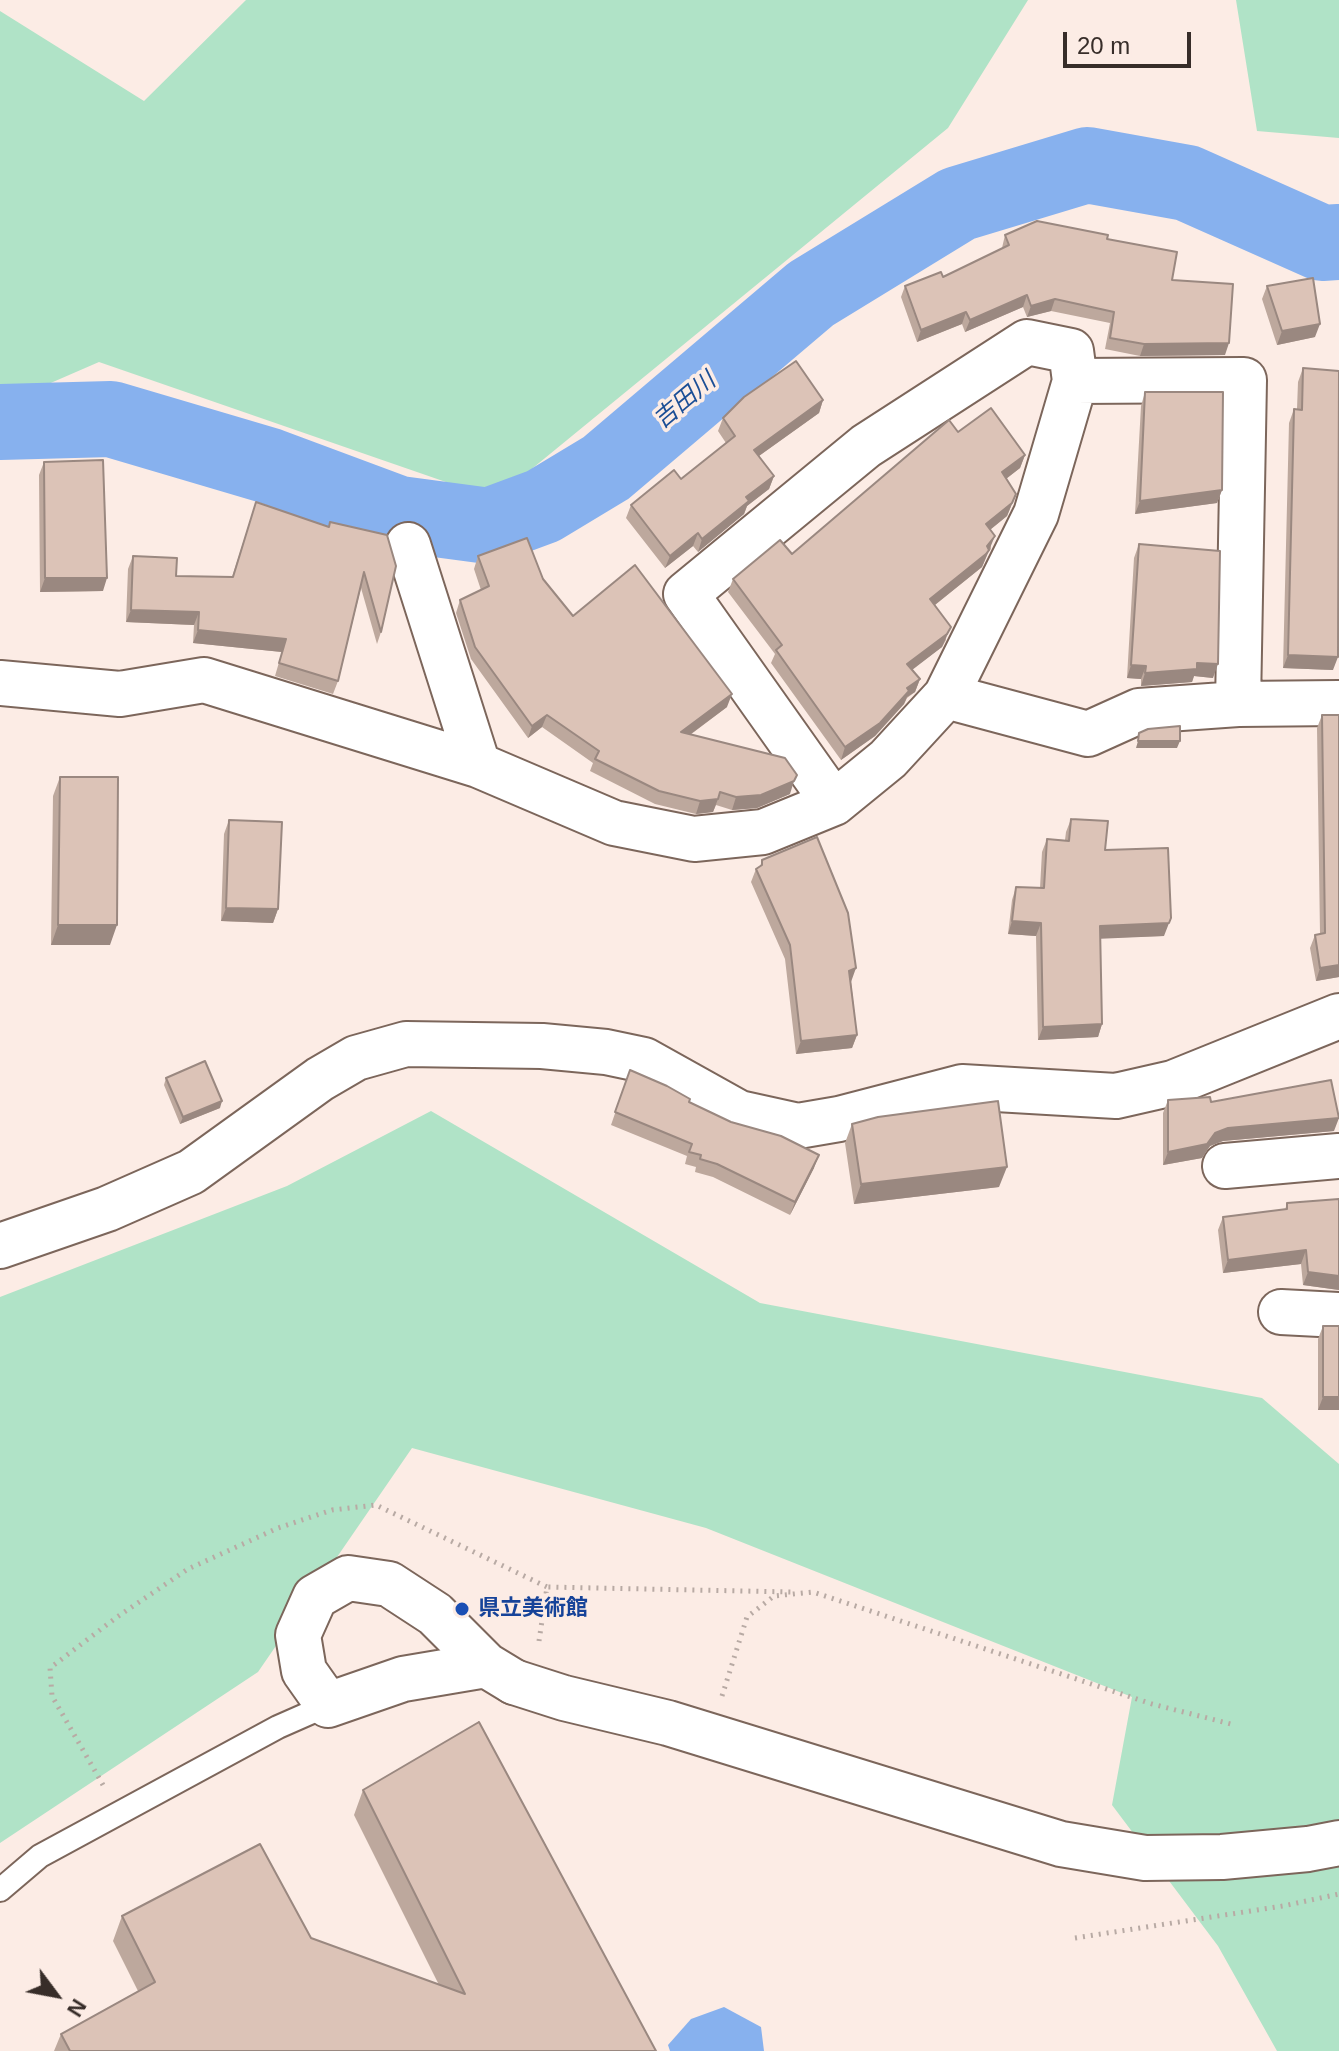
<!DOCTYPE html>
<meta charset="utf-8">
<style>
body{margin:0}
#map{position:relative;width:1339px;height:2051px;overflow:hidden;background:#fcece5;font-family:Helvetica,sans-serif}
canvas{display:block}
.north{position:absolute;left:16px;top:1955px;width:80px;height:80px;-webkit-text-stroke:6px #fcece5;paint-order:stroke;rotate:122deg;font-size:22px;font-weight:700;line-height:32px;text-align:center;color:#372d29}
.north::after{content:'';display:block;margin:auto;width:28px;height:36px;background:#372d29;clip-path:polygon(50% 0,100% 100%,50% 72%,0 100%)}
.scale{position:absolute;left:1063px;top:32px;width:128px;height:36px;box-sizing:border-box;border:4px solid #372d29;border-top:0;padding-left:10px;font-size:24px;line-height:28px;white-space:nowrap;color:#372d29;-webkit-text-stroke:6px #fcece5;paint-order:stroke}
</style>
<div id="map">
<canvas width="1339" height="2051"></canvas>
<div class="north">N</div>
<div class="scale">20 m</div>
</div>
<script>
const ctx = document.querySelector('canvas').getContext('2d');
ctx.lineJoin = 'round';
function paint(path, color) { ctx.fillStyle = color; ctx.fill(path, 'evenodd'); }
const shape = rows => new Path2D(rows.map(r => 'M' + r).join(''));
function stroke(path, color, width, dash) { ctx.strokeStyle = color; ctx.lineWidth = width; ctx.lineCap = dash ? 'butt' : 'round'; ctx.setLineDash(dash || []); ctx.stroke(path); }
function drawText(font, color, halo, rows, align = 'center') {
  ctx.font = font + ' Helvetica,"Noto Sans JP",sans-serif'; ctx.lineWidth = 7; ctx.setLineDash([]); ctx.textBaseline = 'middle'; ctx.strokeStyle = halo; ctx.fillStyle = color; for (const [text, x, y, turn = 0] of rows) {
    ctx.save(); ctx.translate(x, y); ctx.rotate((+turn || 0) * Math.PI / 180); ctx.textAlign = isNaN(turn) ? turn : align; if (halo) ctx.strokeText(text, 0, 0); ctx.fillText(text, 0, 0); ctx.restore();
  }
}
paint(shape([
 [246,0,1028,0,948,128,495,499,99,362,0,405,0,11,144,101],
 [1236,0,1339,0,1339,138,1257,131],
 [431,1111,760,1303,1262,1398,1339,1464,1339,2051,1277,2051,1218,1946,1112,1805,1132,1697,706,1528,412,1448,258,1672,0,1843,0,1297,287,1186]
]), '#b0e3c7');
paint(shape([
 [724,2007,761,2027,764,2051,670,2051,668,2045,691,2019]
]), '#87b1ee');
stroke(shape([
 [0,422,111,419,270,466,399,514,489,526,543,506,606,468,811,294,958,204,1087,165,1187,183,1322,243,1339,242]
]), '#87b1ee', 76);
const service = shape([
 [0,1890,40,1856,278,1727,328,1705]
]);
const minor = shape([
 [1075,381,1244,380,1238,704],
 [408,545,478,765],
 [0,683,120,694,204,680,478,765,614,823,694,839,763,832,834,803,888,759,946,696,1088,734,1139,711,1238,704,1339,703],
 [834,803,686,594,866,446,1027,342,1071,351,1075,381,1036,514,946,696],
 [1225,1166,1339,1156],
 [0,1246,107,1209,191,1172,320,1079,356,1058,406,1044,542,1046,606,1052,644,1060,739,1113,798,1126,839,1119,962,1087,1116,1096,1173,1083,1339,1016],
 [1281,1312,1339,1315],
 [486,1665,435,1614,389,1584,348,1578,315,1597,298,1635,304,1671,328,1705,403,1679,486,1665,514,1682]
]);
const tertiary = shape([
 [514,1682,564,1698,668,1723,1061,1844,1145,1858,1222,1857,1308,1849,1339,1843]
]);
stroke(service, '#7c665b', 26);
stroke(minor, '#7c665b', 48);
stroke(tertiary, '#7c665b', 48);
stroke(shape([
 [539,1641,547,1587,792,1592],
 [722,1696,747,1617,774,1596,813,1592,1152,1704,1231,1724],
 [103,1785,52,1696,50,1668,117,1617,188,1569,278,1528,332,1510,376,1505,547,1587],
 [1075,1938,1283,1906,1339,1894]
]), '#b8aaa4', 5, [2, 6]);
stroke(service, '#fff', 22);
stroke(minor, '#fff', 44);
stroke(tertiary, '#fff', 44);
paint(shape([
 [1005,235,1107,239,1172,280,1225,355,1140,356,1105,349,1110,323,1051,311,1027,317,1023,307,965,332,962,324,917,342,901,297,905,286,943,277,1002,248],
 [1267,286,1315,337,1277,345,1262,299],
 [1303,368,1333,670,1283,668,1289,423,1294,409,1297,409,1298,382],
 [1145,392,1222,490,1217,503,1135,514,1141,406],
 [823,400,819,413,759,456,774,476,769,489,747,506,744,514,698,552,693,546,665,568,626,518,631,505,681,479,726,443,718,431,723,418],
 [958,432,1025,455,1020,468,1006,479,1016,494,1007,516,990,530,991,549,988,553,982,567,935,605,946,640,942,647,912,669,920,679,915,692,907,698,904,704,875,736,841,760,771,663,775,654,728,592,733,579,792,554],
 [44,462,103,591,40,592,39,475],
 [256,502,328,527,330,522,387,535,381,632,377,644,361,588,338,681,333,694,275,676,282,652,193,643,194,625,126,622,128,569,133,556,176,576,232,577],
 [1139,544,1213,678,1194,676,1192,682,1141,686,1141,679,1127,678,1134,558],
 [478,556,543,579,573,616,727,707,690,735,790,794,757,808,732,810,716,805,713,812,696,814,655,804,590,771,593,763,542,727,528,738,471,659,456,613,460,600,481,590,474,569],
 [1322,715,1339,715,1339,977,1316,981,1310,948,1315,935,1320,934,1317,728],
 [60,777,110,945,51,945,53,796],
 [1071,819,1105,850,1164,936,1100,938,1102,1024,1098,1037,1038,1040,1036,936,1008,934,1012,900,1016,887,1040,888,1042,852,1047,839,1065,840,1066,832],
 [229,820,278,909,273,923,221,921,224,834],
 [762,860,851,982,857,1035,852,1048,796,1054,785,959,751,882,756,869,760,867],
 [630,1070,814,1168,790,1215,713,1177,695,1172,696,1167,685,1164,687,1156,611,1125],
 [166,1078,220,1108,180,1124,164,1085],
 [1168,1100,1211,1102,1334,1131,1223,1141,1210,1146,1202,1158,1163,1165,1163,1113],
 [852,1124,999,1187,854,1204,845,1143],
 [1339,1199,1339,1290,1303,1285,1301,1264,1223,1273,1218,1230,1223,1217,1285,1210,1287,1203],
 [1323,1326,1339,1410,1318,1410,1318,1339],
 [363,1790,656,2051,54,2051,61,2034,138,1991,113,1941,122,1916,311,1938,439,1985,354,1815]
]), '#bda89d');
paint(shape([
 [1027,295,1023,307,965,332,970,320],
 [1055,299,1051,311,1027,317,1031,306],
 [966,312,962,324,917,342,921,330],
 [1320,324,1315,337,1277,345,1282,331],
 [1229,343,1225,355,1140,356,1144,344],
 [823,400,819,413,749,463,754,450],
 [1025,455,1020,468,998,485,1002,472],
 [774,476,769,489,747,506,744,514,698,552,702,539,746,497],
 [1222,490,1217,503,1135,514,1140,501],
 [1016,494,1007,516,981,537,986,524],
 [698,533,693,546,665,568,670,556],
 [995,536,982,567,926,612,930,599],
 [45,578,107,578,103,591,40,592],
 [131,610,199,612,194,625,126,622],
 [951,627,942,647,903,677,907,664],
 [198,630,286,639,282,652,193,643],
 [1288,655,1338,657,1333,670,1283,668],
 [1197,663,1218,664,1213,678,1194,676,1192,682,1141,686,1145,673],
 [1131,665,1146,666,1141,679,1127,678],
 [920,679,915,692,907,697,904,704,875,736,841,760,845,747,907,688],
 [732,694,727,707,676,745,681,732],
 [547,715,542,727,528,738,532,726],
 [1138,741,1180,741,1177,748,1136,748],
 [794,781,790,794,757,808,732,810,736,797],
 [718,799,713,812,696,814,700,801],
 [226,908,278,909,273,923,221,921],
 [1171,918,1164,936,1095,939,1100,926],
 [1012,921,1041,923,1036,936,1008,934],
 [58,925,117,925,110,945,51,945],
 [1339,965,1339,977,1316,981,1320,968],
 [856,968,851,982,844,984,849,971],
 [1102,1024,1098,1037,1038,1040,1043,1027],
 [857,1035,852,1048,796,1054,801,1041],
 [222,1101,220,1108,180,1124,183,1117],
 [1339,1118,1334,1131,1223,1141,1210,1146,1202,1158,1163,1165,1168,1152,1228,1128],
 [819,1155,814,1168,790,1215,795,1202],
 [1007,1167,999,1187,854,1204,861,1184],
 [1306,1250,1301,1264,1223,1273,1228,1260],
 [1308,1272,1339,1276,1339,1290,1303,1285],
 [1323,1397,1339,1397,1339,1410,1318,1410]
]), '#9a8880');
const building = shape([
 [1037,221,1108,235,1107,239,1177,252,1172,280,1233,284,1229,343,1144,344,1110,338,1114,312,1055,299,1031,306,1027,295,970,320,966,312,921,330,905,286,941,272,943,277,1009,245,1005,235,1037,221],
 [1313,278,1320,324,1282,331,1267,286,1313,278],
 [796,361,823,400,754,450,774,476,746,497,749,501,702,539,698,533,670,556,631,505,674,470,681,479,735,436,723,418,744,397,796,361],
 [1303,368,1339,371,1338,657,1288,655,1294,409,1302,410,1303,368],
 [1145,392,1223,392,1222,490,1140,501,1145,392],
 [991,408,1025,455,1002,472,1016,494,1012,503,986,524,995,536,987,546,989,550,986,554,930,599,951,627,947,634,907,664,920,679,907,688,909,691,880,723,845,747,776,650,782,645,733,579,780,540,792,554,949,420,958,432,991,408],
 [103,460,107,578,45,578,44,462,103,460],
 [256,502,329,527,330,522,387,535,396,566,381,632,364,572,338,681,279,663,286,639,198,630,199,612,131,610,133,556,177,558,176,576,233,577,256,502],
 [527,538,543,579,573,616,635,565,732,694,681,732,785,758,797,775,794,781,761,795,736,797,720,792,718,799,700,801,659,791,595,759,599,751,547,715,532,726,475,647,460,600,489,586,478,556,527,538],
 [1139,544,1220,551,1218,664,1197,663,1197,669,1145,673,1146,666,1131,665,1139,544],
 [1322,715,1339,715,1339,965,1320,968,1315,935,1325,933,1322,715],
 [1180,726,1180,741,1138,741,1139,733,1148,729,1180,726],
 [60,777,118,777,117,925,58,925,60,777],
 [1071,819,1108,821,1105,850,1168,848,1171,918,1169,923,1100,926,1102,1024,1043,1027,1041,923,1012,921,1016,887,1044,888,1047,839,1069,841,1071,819],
 [229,820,282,822,278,909,226,908,229,820],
 [817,837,848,913,856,968,849,971,857,1035,801,1041,790,945,756,869,762,865,762,860,817,837],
 [205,1061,222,1101,183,1117,166,1078,205,1061],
 [630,1070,667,1086,690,1099,689,1102,731,1122,781,1136,819,1155,795,1202,717,1164,700,1159,701,1155,689,1152,692,1144,615,1112,630,1070],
 [1331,1080,1339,1118,1228,1128,1215,1133,1207,1144,1168,1152,1168,1100,1210,1097,1211,1102,1331,1080],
 [998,1101,1007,1167,861,1184,852,1124,878,1117,998,1101],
 [1339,1199,1339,1276,1308,1272,1306,1250,1228,1260,1223,1217,1287,1209,1287,1203,1339,1199],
 [1323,1326,1339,1326,1339,1397,1323,1397,1323,1326],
 [479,1722,656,2051,70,2051,61,2034,155,1982,122,1916,260,1844,311,1938,465,1994,363,1790,479,1722]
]);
paint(building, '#dcc3b7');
stroke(building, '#9a8880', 2);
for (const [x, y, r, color] of [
 [462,1609,8,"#1a4fb4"]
]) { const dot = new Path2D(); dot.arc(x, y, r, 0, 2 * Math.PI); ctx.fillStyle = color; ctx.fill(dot); stroke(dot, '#fcece5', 3); }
drawText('bold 22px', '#164399', '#fcece5', [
 ["県立美術館",478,1609]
], 'left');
drawText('italic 24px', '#1b4e96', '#fcece5', [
 ["吉田川",685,401,-40]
]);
</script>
